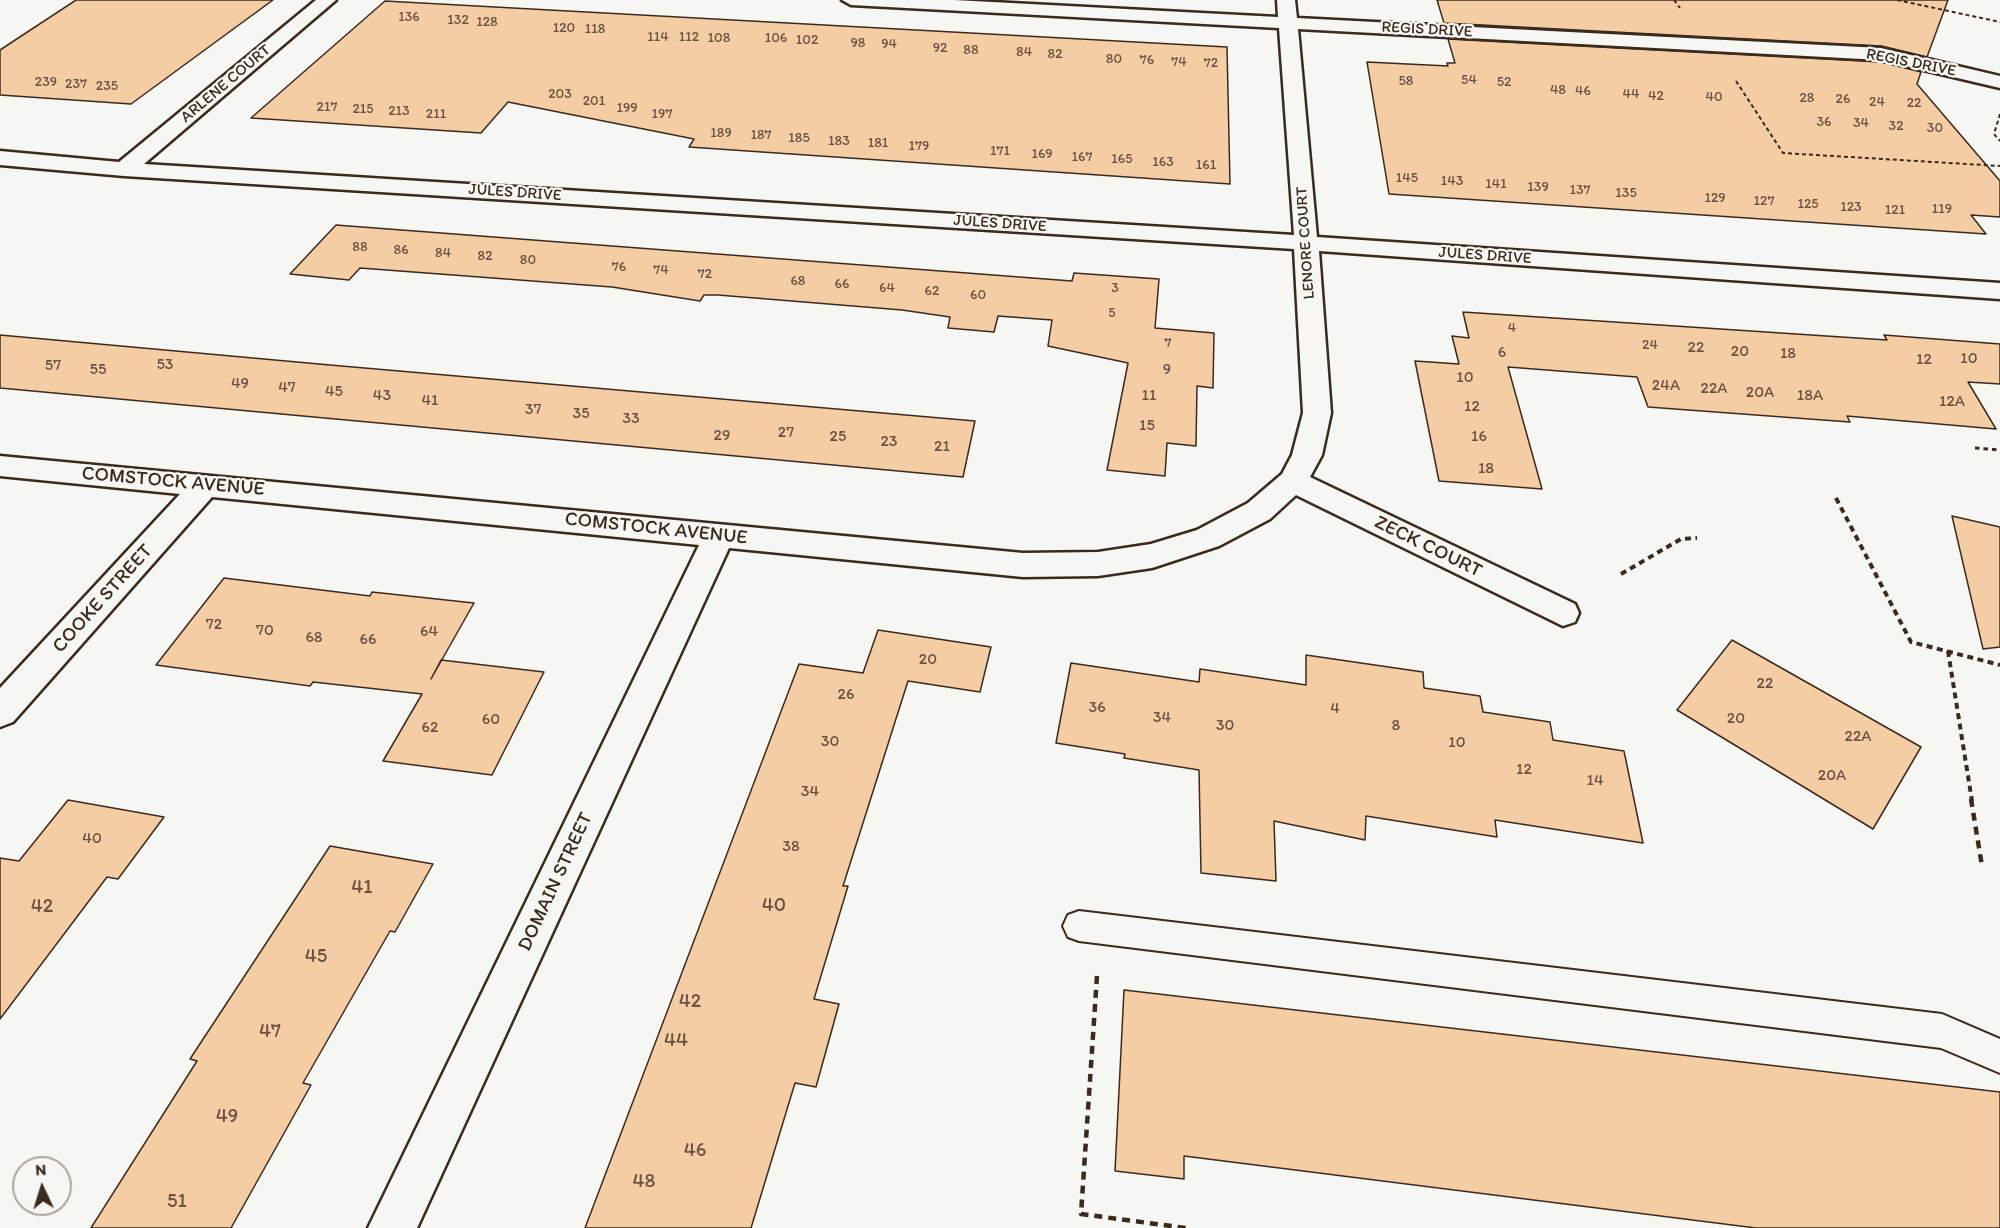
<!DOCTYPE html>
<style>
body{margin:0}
#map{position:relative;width:2000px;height:1228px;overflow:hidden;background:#f6f6f2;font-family:Itim,sans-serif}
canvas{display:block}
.north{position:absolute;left:12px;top:1156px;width:60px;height:60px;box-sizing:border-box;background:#f6f6f2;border:2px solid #aba49d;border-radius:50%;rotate:356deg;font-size:16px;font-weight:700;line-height:24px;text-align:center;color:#3b2a1e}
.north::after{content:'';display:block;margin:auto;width:21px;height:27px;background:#3b2a1e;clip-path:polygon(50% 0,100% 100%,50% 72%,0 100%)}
</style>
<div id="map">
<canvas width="2000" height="1228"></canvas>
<div class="north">N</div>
</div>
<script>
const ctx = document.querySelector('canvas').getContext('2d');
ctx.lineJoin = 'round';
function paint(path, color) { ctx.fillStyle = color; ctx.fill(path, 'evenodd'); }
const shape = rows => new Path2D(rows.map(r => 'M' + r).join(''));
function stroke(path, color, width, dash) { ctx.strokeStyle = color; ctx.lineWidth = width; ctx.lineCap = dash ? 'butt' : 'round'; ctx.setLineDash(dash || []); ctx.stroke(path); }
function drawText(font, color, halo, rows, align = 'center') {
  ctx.font = font + ' Itim,sans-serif'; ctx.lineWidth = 4.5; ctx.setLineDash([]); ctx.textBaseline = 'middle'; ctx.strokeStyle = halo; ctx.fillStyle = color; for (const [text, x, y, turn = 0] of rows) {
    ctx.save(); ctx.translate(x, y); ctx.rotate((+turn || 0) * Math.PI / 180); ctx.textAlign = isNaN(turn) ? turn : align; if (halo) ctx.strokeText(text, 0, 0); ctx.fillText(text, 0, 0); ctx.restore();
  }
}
const building = shape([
 [76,0,273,0,131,104,0,95,0,50,76,0],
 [1437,0,1948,0,1927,57,1881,46,1444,23,1437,0],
 [385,1,1227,47,1230,184,689,147,694,139,508,102,481,133,251,118,385,1],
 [1448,39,1881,62,1921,72,1917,84,2000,181,2000,217,1971,215,1986,234,1389,194,1367,62,1448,66,1447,63,1455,63,1448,39],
 [336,225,1072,281,1074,273,1159,279,1155,328,1214,333,1213,388,1197,386,1196,446,1167,443,1165,476,1107,470,1128,363,1048,346,1052,320,998,316,994,332,948,328,950,317,902,310,718,295,704,295,700,301,612,287,360,268,349,280,290,274,336,225],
 [1463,312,1887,340,1884,335,2000,344,2000,384,1968,382,1996,429,1847,416,1850,422,1648,407,1637,377,1508,367,1542,489,1439,481,1415,361,1459,364,1452,336,1469,338,1463,312],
 [0,335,330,365,975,421,963,477,0,388,0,335],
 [1952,516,2000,527,2000,647,1983,649,1952,516],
 [224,578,370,596,372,592,474,603,431,679,441,660,544,672,492,775,383,761,422,694,313,682,310,686,156,665,224,578],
 [878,630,991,647,980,692,908,681,843,886,848,886,814,999,839,1004,816,1087,795,1083,751,1228,585,1228,799,664,863,673,878,630],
 [1732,640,1921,747,1873,829,1677,710,1732,640],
 [1306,655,1423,672,1424,688,1480,696,1483,712,1550,722,1553,740,1624,751,1643,843,1495,820,1497,837,1366,816,1365,840,1274,821,1276,881,1201,873,1199,770,1124,758,1125,754,1056,743,1071,663,1199,682,1200,669,1306,685,1306,655],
 [68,800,164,817,118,879,107,877,0,1019,0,858,19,861,68,800],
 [330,846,433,864,395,932,390,931,303,1083,311,1085,231,1228,91,1228,197,1061,190,1059,330,846],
 [1124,990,2000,1092,2000,1228,1756,1228,1184,1156,1184,1179,1115,1171,1124,990]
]);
paint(building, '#f5cda4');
stroke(building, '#3b2a1e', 1.5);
const service = shape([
 [1079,911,1942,1014,2000,1039,2000,1073,1941,1048,1079,941,1068,937,1063,926,1068,915,1079,911]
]);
const minor = shape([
 [316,0,336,0,144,164,1294,235,1279,28,851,5,842,0,954,0,1278,17,1277,0,1295,0,1297,18,1881,48,2000,76,2000,88,1881,60,1298,29,1317,237,2000,283,2000,299,1319,251,1331,413,1322,455,1310,477,1575,604,1579,613,1575,622,1563,626,1296,495,1270,519,1219,546,1152,568,1098,576,1023,577,729,548,417,1228,368,1228,699,545,212,497,13,722,0,727,0,688,180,494,0,476,0,456,1023,553,1098,552,1151,544,1197,530,1248,503,1282,474,1292,455,1303,413,1294,249,124,176,0,165,0,151,119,162,316,0]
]);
stroke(service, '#3b2a1e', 4);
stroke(minor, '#3b2a1e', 5);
stroke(shape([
 [1674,0,1680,8],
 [1897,0,2000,22],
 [1736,81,1783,153,2000,166],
 [2000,114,1994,134,2000,141]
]), '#3b2a1e', 2, [4, 3]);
stroke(shape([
 [1975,448,2000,450]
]), '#3b2a1e', 3, [4.5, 4]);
stroke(shape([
 [1836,498,1911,642,2000,665],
 [1621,574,1681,539,1697,538],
 [1948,651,1972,801]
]), '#3b2a1e', 4, [6, 4.5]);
stroke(shape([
 [1971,799,1982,866],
 [1097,976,1081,1214,1186,1228]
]), '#3b2a1e', 4.5, [8, 6]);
paint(service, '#f6f6f2');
paint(minor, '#f6f6f2');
drawText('14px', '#6a5340', null, [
 ["136",409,17],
 ["132",458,20],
 ["128",487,22],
 ["120",564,28],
 ["118",595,29],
 ["114",658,37],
 ["112",689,37],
 ["108",719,38],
 ["106",776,38],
 ["102",807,40],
 ["98",858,43],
 ["94",889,44],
 ["92",940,48],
 ["88",971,50],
 ["84",1024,52],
 ["82",1055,54],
 ["80",1114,59],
 ["76",1147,60],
 ["74",1179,62],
 ["72",1211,63],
 ["54",1469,80],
 ["58",1406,81],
 ["239",46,82],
 ["52",1504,82],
 ["237",76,84],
 ["235",107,86],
 ["48",1558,90],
 ["46",1583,91],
 ["203",560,94],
 ["44",1631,94],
 ["42",1656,96],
 ["40",1714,97],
 ["28",1807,98],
 ["26",1843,99],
 ["201",594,101],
 ["24",1877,102],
 ["22",1914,103],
 ["217",327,107],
 ["199",627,108],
 ["215",363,109],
 ["213",399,111],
 ["211",436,114],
 ["197",662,114],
 ["36",1824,122],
 ["34",1861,123],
 ["32",1896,126],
 ["30",1935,128],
 ["189",721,133],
 ["187",761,135],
 ["185",799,138],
 ["183",839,141],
 ["181",878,143],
 ["179",919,146],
 ["171",1000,151],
 ["169",1042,154],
 ["167",1082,157],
 ["165",1122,159],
 ["163",1163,162],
 ["161",1206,165],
 ["145",1407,178],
 ["143",1452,181],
 ["141",1496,184],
 ["139",1538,187],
 ["137",1580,190],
 ["135",1626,193],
 ["129",1715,198],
 ["127",1764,201],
 ["125",1808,204],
 ["123",1851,207],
 ["119",1942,209],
 ["121",1895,210],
 ["88",360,247],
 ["86",401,250],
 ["84",443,253],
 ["82",485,256],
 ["80",528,260],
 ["76",619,267],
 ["74",661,270],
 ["72",705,274],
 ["68",798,281],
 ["66",842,284],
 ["64",887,288],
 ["3",1115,288],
 ["62",932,291],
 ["60",978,295],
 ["5",1112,313],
 ["4",1512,328],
 ["7",1168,343],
 ["24",1650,345]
]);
drawText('16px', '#3b2a1e', '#f6f6f2', [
 ["REGIS DRIVE",1427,30,3],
 ["REGIS DRIVE",1911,63,11],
 ["ARLENE COURT",226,84,-40],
 ["JULES DRIVE",515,193,4],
 ["JULES DRIVE",1000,224,4],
 ["LENORE COURT",1306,243,-94],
 ["JULES DRIVE",1485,256,4]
]);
drawText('16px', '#6a5340', null, [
 ["22",1696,348],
 ["20",1740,352],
 ["6",1502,353],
 ["18",1788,354],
 ["10",1969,359],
 ["12",1924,360],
 ["53",165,365],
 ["57",53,366],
 ["55",98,370],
 ["9",1167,370],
 ["10",1465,378],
 ["49",240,384],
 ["24A",1666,386],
 ["47",287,388],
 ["22A",1714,389],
 ["45",334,392],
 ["20A",1760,393],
 ["43",382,396],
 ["11",1149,396],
 ["18A",1810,396],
 ["41",430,401],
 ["12A",1952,402],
 ["12",1472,407],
 ["37",533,410],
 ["35",581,414],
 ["33",631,419],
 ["15",1147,426],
 ["27",786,433],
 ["29",722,436],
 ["25",838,437],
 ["16",1479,437],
 ["23",889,442],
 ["21",942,447],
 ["18",1486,469],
 ["72",214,625],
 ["70",265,631],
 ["64",429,632],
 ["68",314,638],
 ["66",368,640],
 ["20",928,660],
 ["22",1765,684],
 ["26",846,695],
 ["36",1097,708],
 ["4",1335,709],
 ["34",1162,718],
 ["20",1736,719],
 ["60",491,720],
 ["30",1225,726],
 ["8",1396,726],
 ["62",430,728],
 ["22A",1858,737],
 ["30",830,742],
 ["10",1457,743],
 ["12",1524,770],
 ["20A",1832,776],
 ["14",1595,781],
 ["34",810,792],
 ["40",92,839],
 ["38",791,847]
]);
drawText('20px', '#3b2a1e', '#f6f6f2', [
 ["COMSTOCK AVENUE",173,482,5],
 ["COMSTOCK AVENUE",656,529,6],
 ["ZECK COURT",1428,547,26],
 ["COOKE STREET",103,599,-48],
 ["DOMAIN STREET",556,882,-65]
]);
drawText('20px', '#6a5340', null, [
 ["41",362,888],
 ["40",774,906],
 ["42",42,907],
 ["45",316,957],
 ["42",690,1002],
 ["47",270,1032],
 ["44",676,1041],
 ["49",227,1117],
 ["46",695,1151],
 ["48",644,1182],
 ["51",177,1202]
]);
</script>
